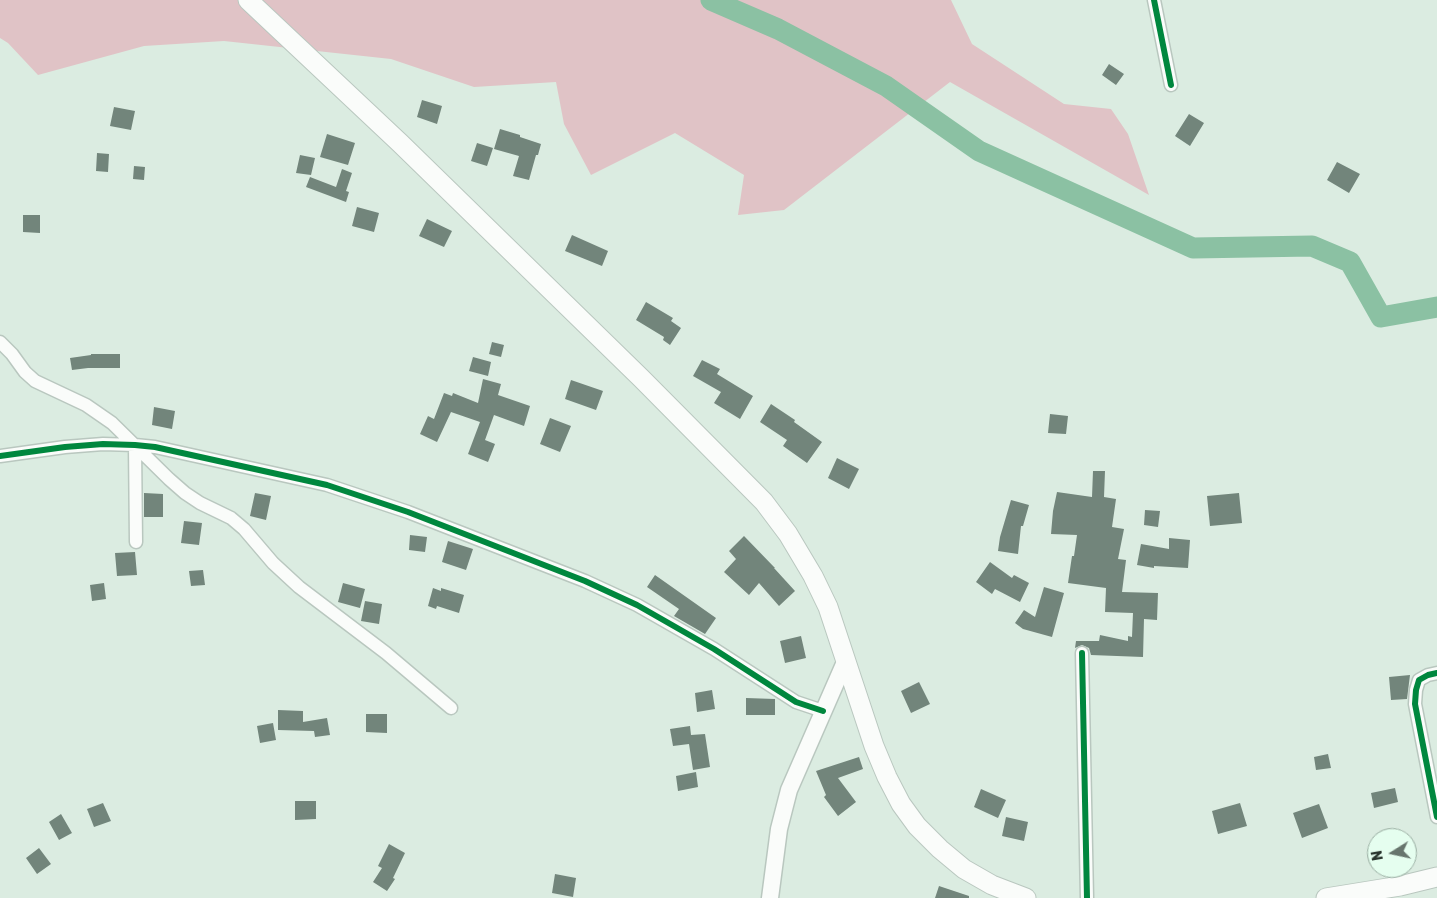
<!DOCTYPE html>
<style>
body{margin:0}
#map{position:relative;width:1437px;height:898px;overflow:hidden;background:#dbece1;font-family:Rubik,sans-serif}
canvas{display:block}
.north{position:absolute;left:1367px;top:828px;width:50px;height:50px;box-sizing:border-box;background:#e5feef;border:1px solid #9aaea2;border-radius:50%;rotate:260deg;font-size:14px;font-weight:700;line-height:20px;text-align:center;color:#29352e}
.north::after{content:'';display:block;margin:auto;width:18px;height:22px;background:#67756d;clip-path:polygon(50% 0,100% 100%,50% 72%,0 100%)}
</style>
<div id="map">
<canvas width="1437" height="898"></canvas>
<div class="north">N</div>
</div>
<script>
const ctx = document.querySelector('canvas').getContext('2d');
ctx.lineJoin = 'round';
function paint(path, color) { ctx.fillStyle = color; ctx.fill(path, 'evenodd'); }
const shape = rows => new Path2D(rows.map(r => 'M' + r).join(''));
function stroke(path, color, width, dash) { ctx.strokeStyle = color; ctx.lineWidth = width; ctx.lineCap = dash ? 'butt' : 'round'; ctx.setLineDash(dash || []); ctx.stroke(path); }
paint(shape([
 [0,0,951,0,972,44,1064,104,1111,109,1128,134,1149,195,950,82,784,210,738,215,744,175,675,133,591,175,564,124,556,82,474,87,391,59,224,41,144,46,38,75,8,43,0,38]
]), '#e0c3c6');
stroke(shape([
 [711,0,778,29,886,86,979,151,1193,248,1312,246,1350,262,1381,317,1437,307]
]), '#8bc1a3', 21);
paint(shape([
 [1109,64,1124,74,1116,85,1102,75],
 [422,100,442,106,437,124,417,117],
 [114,107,135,111,131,130,110,126],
 [1189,114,1204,123,1190,146,1175,136],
 [500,129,520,135,520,137,541,144,538,155,536,155,529,180,513,176,519,156,494,149],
 [327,134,355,143,348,165,320,157],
 [477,143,493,148,487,166,471,161],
 [97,153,109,154,108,172,96,171],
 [300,155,315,158,311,175,296,173],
 [1337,162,1360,174,1349,193,1327,180],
 [134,166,145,167,144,180,133,179],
 [342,169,352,173,346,191,349,192,346,202,306,187,310,177,336,187],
 [357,207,379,213,374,232,352,226],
 [23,215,40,215,40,233,23,232],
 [427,219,452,231,444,247,419,236],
 [572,235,608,251,602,266,565,251],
 [646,302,673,318,671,321,681,328,670,345,663,340,664,337,636,320],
 [492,342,504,345,501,357,489,354],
 [91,354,120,354,120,368,88,368,72,370,70,358,91,355],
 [473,357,491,362,488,376,469,371],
 [702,360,720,369,717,374,753,396,740,419,714,403,721,392,693,376],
 [483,379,501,384,498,395,530,406,524,426,494,415,485,440,495,444,488,462,468,454,480,422,451,412,437,442,420,434,428,416,434,419,444,393,452,396,453,393,478,403],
 [571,380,603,391,596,410,565,399],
 [771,404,795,420,794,422,822,442,807,463,783,446,787,440,760,422],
 [154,407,175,411,172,429,152,425],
 [1050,414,1068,416,1066,434,1048,433],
 [550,418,571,426,560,452,540,444],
 [837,458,859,469,849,489,828,478],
 [1093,471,1105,471,1104,497,1116,499,1112,527,1124,529,1118,559,1126,560,1122,592,1158,593,1157,620,1144,619,1143,657,1091,655,1089,648,1082,645,1075,648,1076,641,1099,641,1100,635,1128,641,1128,636,1132,637,1133,613,1105,612,1106,588,1068,583,1072,556,1074,556,1077,535,1051,534,1053,511,1057,492,1092,497],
 [144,493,163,494,163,517,144,517],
 [255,493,271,496,266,520,250,516],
 [1239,493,1242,523,1210,526,1207,496],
 [1011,500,1029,505,1023,526,1021,526,1018,554,998,551,1000,537],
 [1145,510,1160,511,1158,527,1144,525],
 [184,521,202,523,199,545,181,543],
 [410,535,427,537,425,552,409,550],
 [744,536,775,568,774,568,795,591,779,606,759,583,749,595,724,572,736,559,729,551],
 [1169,538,1190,540,1188,568,1154,566,1154,568,1137,565,1141,544,1169,549],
 [448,541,473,549,466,570,442,562],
 [135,552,137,575,117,576,115,553],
 [990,562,1012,578,1014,575,1029,583,1020,602,995,589,992,594,976,582],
 [203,570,205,585,191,586,189,571],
 [655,575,716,618,705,634,674,616,679,609,647,587],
 [104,583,106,599,92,601,90,585],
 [343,583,365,589,360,608,338,602],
 [1044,587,1064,593,1052,637,1023,629,1015,623,1024,610,1035,617],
 [433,588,441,591,441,588,464,595,459,613,437,606,436,609,428,606],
 [365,601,382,604,379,624,361,621],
 [801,636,806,658,785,663,780,641],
 [1410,675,1407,699,1391,700,1389,677],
 [919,682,930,704,911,713,901,691],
 [712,690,715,709,697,712,695,693],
 [746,698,775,699,775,715,746,715],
 [278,710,303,711,303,722,327,718,330,735,315,737,314,731,278,730],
 [366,714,387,714,387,733,366,732],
 [273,723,276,740,260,743,257,726],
 [690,726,691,735,705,734,710,767,693,770,689,744,673,746,670,729],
 [1328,754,1331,768,1316,770,1314,757],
 [859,757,863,769,838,778,856,802,838,816,824,797,826,795,816,771],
 [696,772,698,787,678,791,676,776],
 [1395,788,1398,802,1374,808,1371,793],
 [981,789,1006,800,998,818,974,807],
 [295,801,316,801,316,819,295,820],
 [103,803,111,821,94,827,87,809],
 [1240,803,1247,826,1218,834,1212,811],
 [1319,804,1328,828,1302,838,1293,813],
 [61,814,72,833,59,840,49,822],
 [1006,817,1028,822,1024,841,1002,836],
 [389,844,405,853,393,878,395,879,387,891,373,882,382,868,378,866],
 [39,848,51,864,37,874,26,858],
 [555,874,576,878,573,897,552,893],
 [939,886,969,896,969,898,935,898]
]), '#72857b');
const minor = shape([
 [1154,0,1171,85],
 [0,342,12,354,25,372,35,381,86,405,112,423,169,479,185,493,200,503,231,518,244,529,273,563,299,587,386,653,451,708],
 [135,445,136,542],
 [0,456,65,447,103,444,135,445,155,447,327,485,408,512,585,581,637,605,714,649,796,702,823,711],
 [1082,653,1087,898],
 [1437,673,1428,675,1419,680,1416,690,1415,704,1437,817]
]);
const tertiary = shape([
 [770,898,779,829,789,790,845,662]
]);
const secondary = shape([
 [248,0,400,143,641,378,764,502,788,534,813,576,828,607,874,746,887,777,901,804,917,826,940,849,964,869,992,885,1026,898],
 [1326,898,1400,886,1437,877]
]);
stroke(minor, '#b9c7bf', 15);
stroke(tertiary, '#b9c7bf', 19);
stroke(secondary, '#b9c7bf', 21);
stroke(minor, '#fafcfa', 12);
stroke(tertiary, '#fafcfa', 16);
stroke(secondary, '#fafcfa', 19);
stroke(shape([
 [1154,0,1171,85],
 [0,456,65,447,103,444,135,445,155,447,327,485,408,512,585,581,637,605,714,649,796,702,823,711],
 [1082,653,1087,898],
 [1437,673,1428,675,1419,680,1416,690,1415,704,1437,817]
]), '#00873e', 6);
</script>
